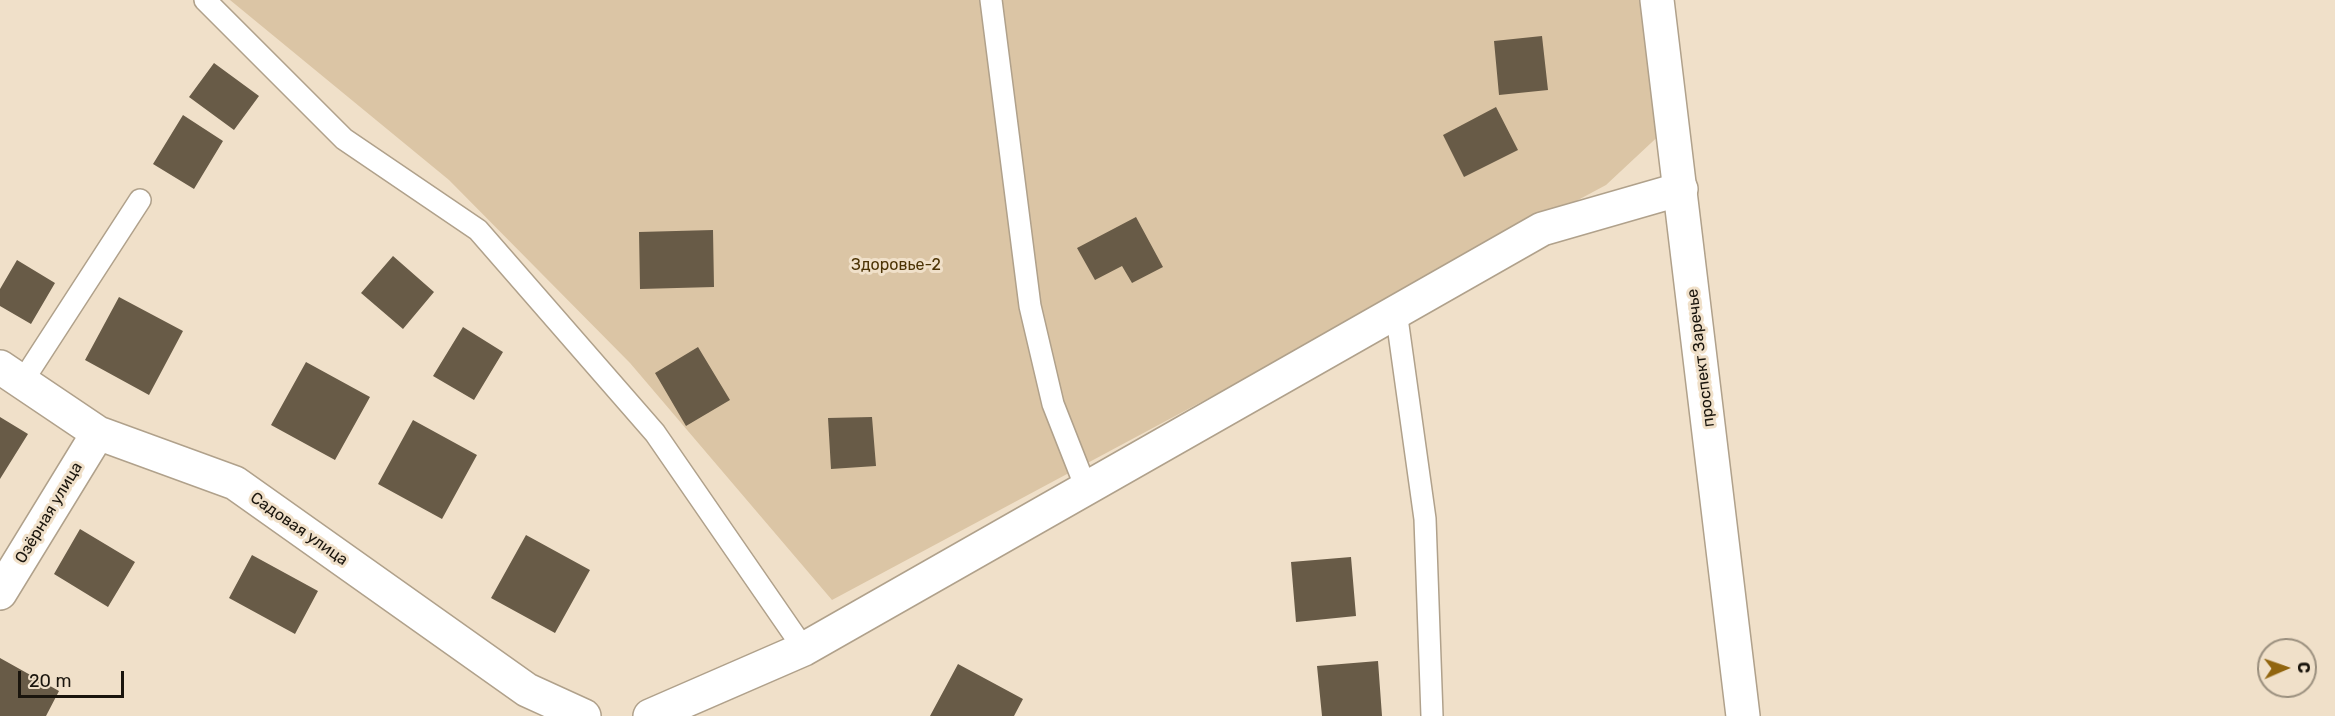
<!DOCTYPE html>
<meta charset="utf-8">
<style>
body{margin:0}
#map{position:relative;width:2335px;height:716px;overflow:hidden;background:#f0e0c9;font-family:Rubik,sans-serif}
canvas{display:block}
.north{position:absolute;left:2257px;top:638px;width:60px;height:60px;box-sizing:border-box;background:#f0e0c9;border:2px solid #9a8f7e;border-radius:50%;rotate:88deg;font-size:16px;font-weight:700;line-height:24px;text-align:center;color:#1a150d}
.north::after{content:'';display:block;margin:auto;width:21px;height:27px;background:#91650f;clip-path:polygon(50% 0,100% 100%,50% 72%,0 100%)}
.scale{position:absolute;left:18px;top:671px;width:106px;height:27px;box-sizing:border-box;border:3px solid #1a150d;border-top:0;padding-left:8px;font-size:18px;line-height:21px;white-space:nowrap;color:#1a150d;-webkit-text-stroke:4px #f0e0c9;paint-order:stroke}
</style>
<div id="map">
<canvas width="2335" height="716"></canvas>
<div class="north">С</div>
<div class="scale">20 m</div>
</div>
<script>
const ctx = document.querySelector('canvas').getContext('2d');
ctx.lineJoin = 'round';
function paint(path, color) { ctx.fillStyle = color; ctx.fill(path, 'evenodd'); }
const shape = rows => new Path2D(rows.map(r => 'M' + r).join(''));
function stroke(path, color, width, dash) { ctx.strokeStyle = color; ctx.lineWidth = width; ctx.lineCap = dash ? 'butt' : 'round'; ctx.setLineDash(dash || []); ctx.stroke(path); }
function drawText(font, color, halo, rows, align = 'center') {
  ctx.font = font + ' Rubik,sans-serif'; ctx.lineWidth = 6; ctx.setLineDash([]); ctx.textBaseline = 'middle'; ctx.strokeStyle = halo; ctx.fillStyle = color; for (const [text, x, y, turn = 0] of rows) {
    ctx.save(); ctx.translate(x, y); ctx.rotate((+turn || 0) * Math.PI / 180); ctx.textAlign = isNaN(turn) ? turn : align; if (halo) ctx.strokeText(text, 0, 0); ctx.fillText(text, 0, 0); ctx.restore();
  }
}
paint(shape([
 [230,0,1648,0,1666,129,1606,185,832,600,630,363,449,180]
]), '#dbc5a5');
paint(shape([
 [1542,36,1548,90,1499,95,1494,41],
 [214,63,259,96,234,130,189,97],
 [1496,107,1518,150,1464,177,1443,135],
 [183,115,223,141,194,189,153,164],
 [1136,217,1163,267,1132,283,1122,266,1095,280,1077,248],
 [713,230,714,287,640,289,639,232],
 [393,256,434,292,403,329,361,293],
 [17,260,55,283,31,324,0,306,0,289],
 [119,297,183,331,149,395,85,360],
 [463,327,503,352,474,400,433,376],
 [698,347,730,400,686,426,655,373],
 [306,362,370,397,335,460,271,425],
 [0,417,28,434,0,479],
 [872,417,876,466,831,469,828,418],
 [413,420,477,455,442,519,378,484],
 [80,529,135,562,108,607,54,574],
 [526,535,590,570,555,633,491,598],
 [252,555,318,591,295,634,229,598],
 [1351,557,1356,616,1296,622,1291,562],
 [0,658,59,691,46,716,0,716],
 [1378,661,1382,716,1322,716,1317,666],
 [958,664,1023,699,1014,716,930,716]
]), '#685b47');
const service = shape([
 [205,0,344,139,478,230,655,433,804,649],
 [991,0,1030,306,1053,404,1086,488],
 [1396,311,1425,519,1432,716],
 [22,382,140,200]
]);
const minor = shape([
 [0,367,98,433,235,483,527,690,584,716],
 [0,593,98,433],
 [650,716,804,649,1542,229,1681,189]
]);
const tertiary = shape([
 [1657,0,1743,716]
]);
stroke(service, '#b0a18b', 24);
stroke(minor, '#b0a18b', 36);
stroke(tertiary, '#b0a18b', 36);
stroke(service, '#fff', 21);
stroke(minor, '#fff', 33);
stroke(tertiary, '#fff', 33);
drawText('16px', '#4c3304', '#f0e0c9', [
 ["Здоровье-2",896,265]
]);
drawText('16px', '#1a150d', '#f0e0c9', [
 ["проспект Заречье",1701,358,-97],
 ["Озёрная улица",49,513,-59],
 ["Садовая улица",299,529,35]
]);
</script>
